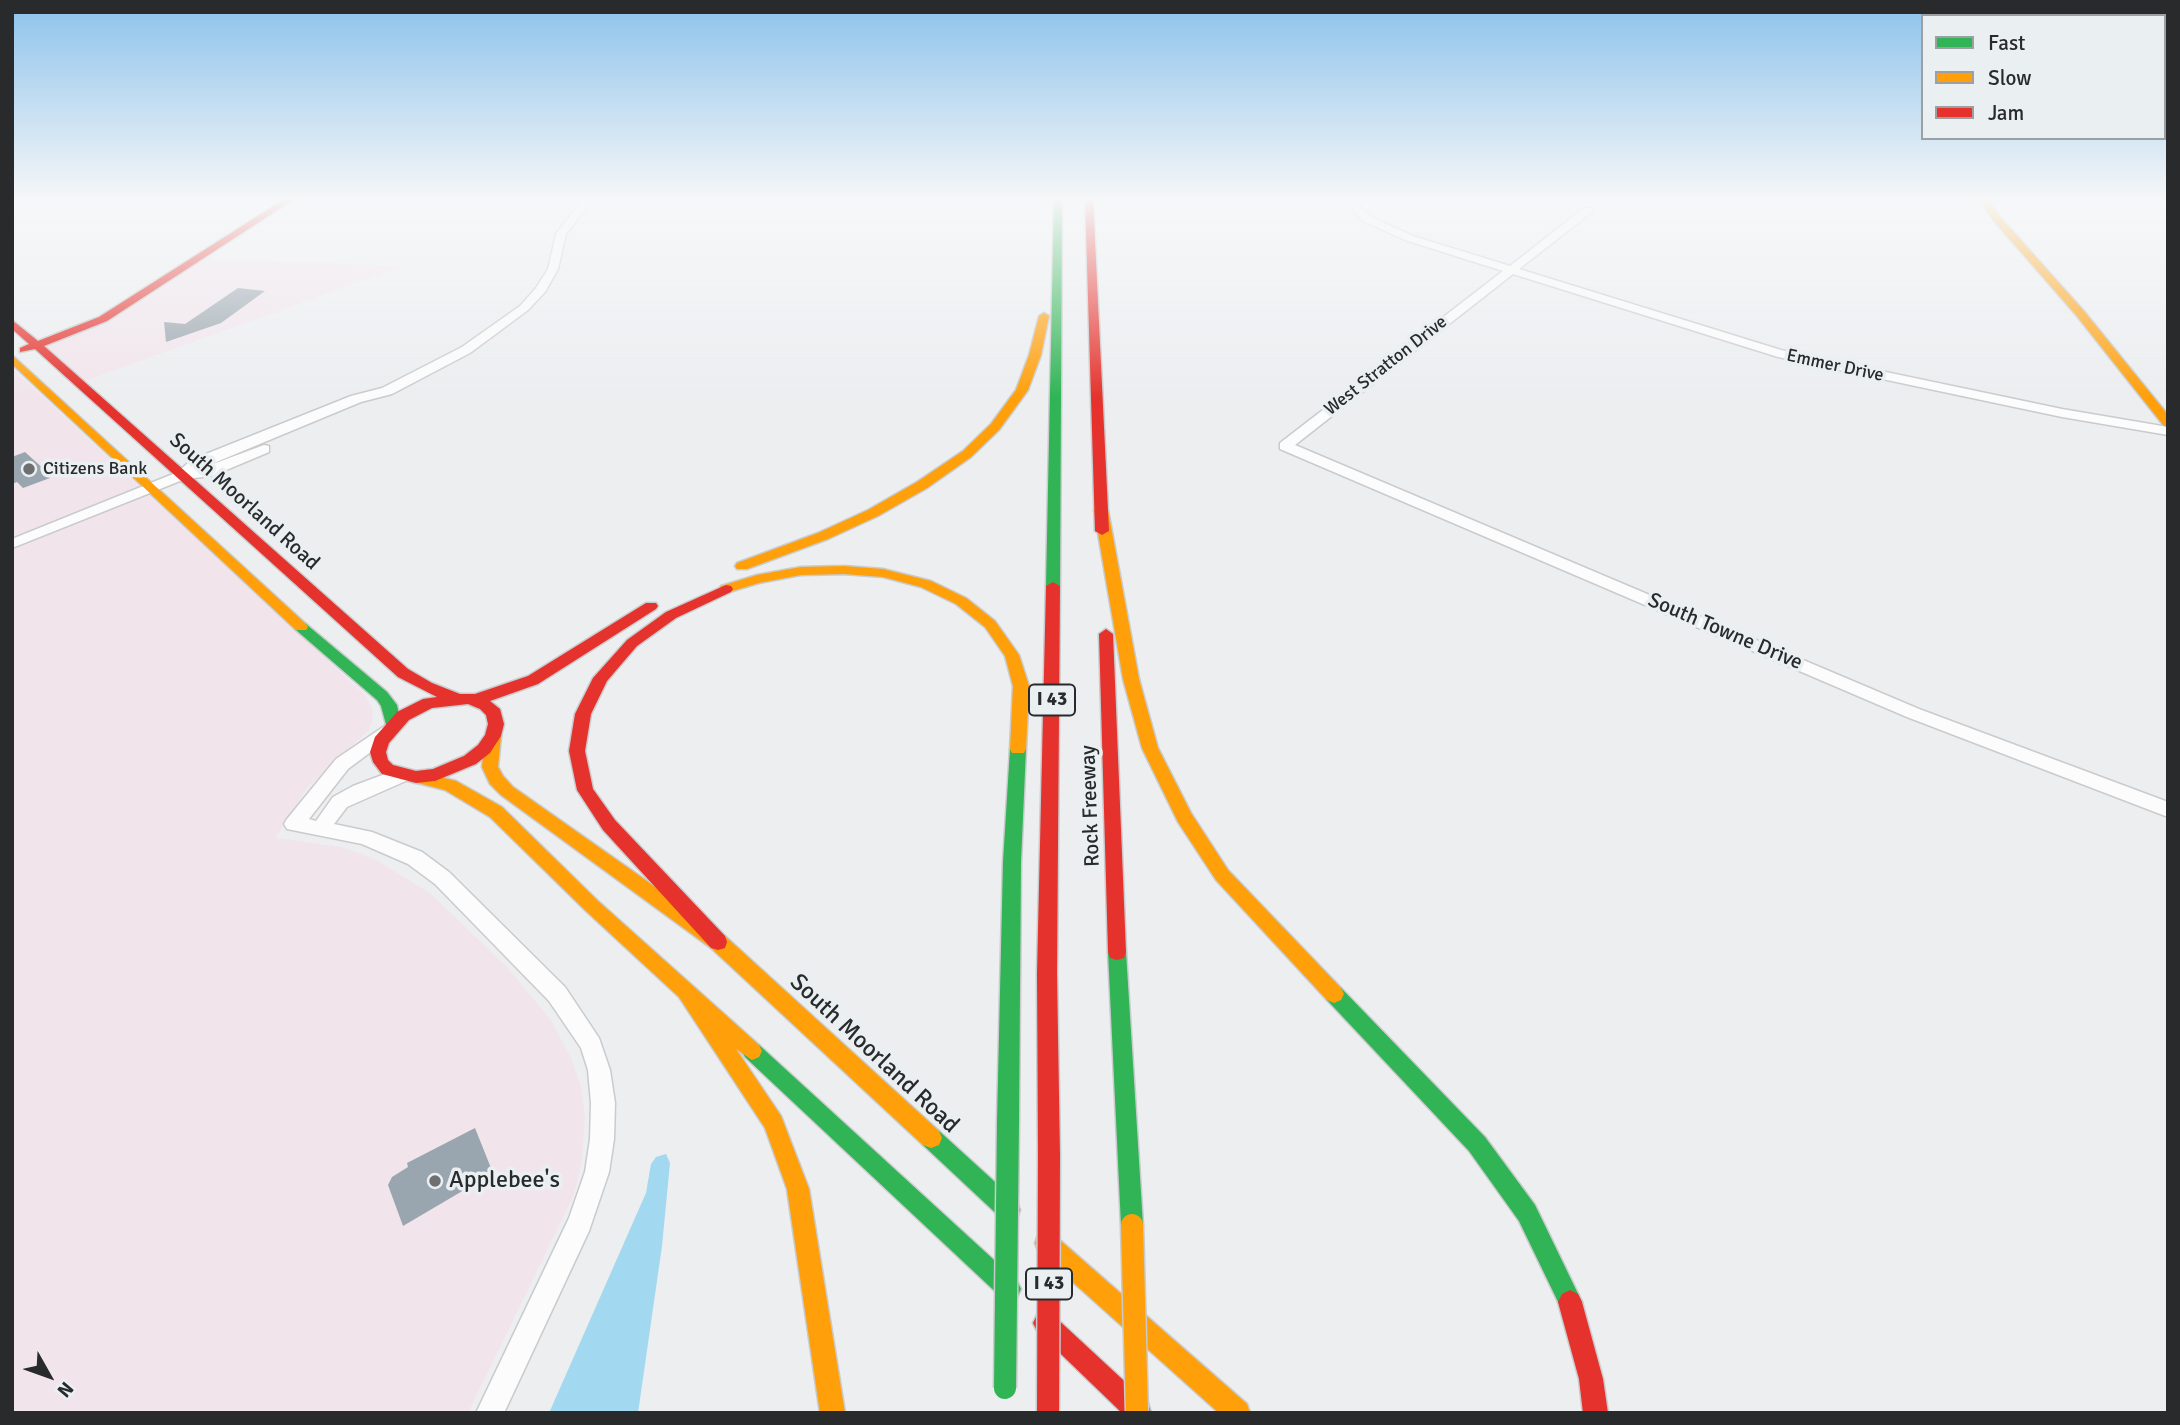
<!DOCTYPE html>
<style>
body{margin:0}
#map{position:relative;width:2180px;height:1425px;overflow:hidden;background:#eceef0;font-family:Signika,sans-serif}
canvas{display:block}
.frame{position:absolute;inset:0;border:14px solid #282a2b;pointer-events:none}
.legend{position:absolute;left:1921px;top:14px;width:245px;height:126px;box-sizing:border-box;background:#eaeff2;border:2px solid #9ca0a2;margin:0;padding:9px 12px;list-style:none;font-size:21px;color:#282a2b}
.legend li{display:flex;align-items:center;gap:14px;height:35px}
.legend b{width:35px;border:2px solid #9ca0a2}
.north{position:absolute;left:14px;top:1341px;width:70px;height:70px;-webkit-text-stroke:5px #eaeff2;paint-order:stroke;rotate:130deg;font-size:19px;font-weight:700;line-height:28px;text-align:center;color:#282a2b}
.north::after{content:'';display:block;margin:auto;width:24px;height:32px;background:#282a2b;clip-path:polygon(50% 0,100% 100%,50% 72%,0 100%)}
</style>
<div id="map">
<canvas width="2180" height="1425"></canvas>
<div class="frame"></div>
<ul class="legend">
<li><b style="height:9px;background:#30b455"></b>Fast</li>
<li><b style="height:9px;background:#ff9f0a"></b>Slow</li>
<li><b style="height:9px;background:#e5322d"></b>Jam</li>
</ul>
<div class="north">N</div>
</div>
<script>
const c = document.querySelector('canvas').getContext('2d');
c.lineJoin = 'round';
function paint(path, color) {
  c.fillStyle = color;
  c.fill(path, 'evenodd');
}
function toPath(rows) {
  const path = new Path2D();
  for (const r of rows) {
    path.moveTo(r[0], r[1]);
    for (let i = 2; i < r.length; i += 2) path.lineTo(r[i], r[i + 1]);
  }
  return path;
}
function trace(path, color, width, dash) {
  c.strokeStyle = color;
  c.lineWidth = width;
  c.lineCap = dash ? 'butt' : 'round';
  c.setLineDash(dash || []);
  c.stroke(path);
}
function drawText(font, color, halo, rows, align = 'center') {
  c.font = font + ' Signika,sans-serif';
  c.lineWidth = 7;
  c.setLineDash([]);
  c.textBaseline = 'middle';
  c.strokeStyle = halo;
  c.fillStyle = color;
  for (const [text, x, y, turn = 0] of rows) {
    c.save();
    c.translate(x, y);
    c.rotate((+turn || 0) * Math.PI / 180);
    c.textAlign = isNaN(turn) ? turn : align;
    if (halo) c.strokeText(text, 0, 0);
    c.fillText(text, 0, 0);
    c.restore();
  }
}
paint(toPath([
 [198,258,404,266,79,383,39,345,56,339],
 [12,368,364,694,372,707,373,718,369,730,307,788,276,838,341,847,373,858,430,893,507,967,551,1020,571,1058,581,1086,585,1117,582,1160,574,1195,468,1413,12,1413]
]), '#f1e5eb');
paint(toPath([
 [666,1154,670,1163,662,1246,638,1413,549,1413,646,1193,651,1164,656,1157]
]), '#a2d8f0');
paint(toPath([
 [238,288,265,291,221,323,166,342,164,322,185,324],
 [25,452,46,471,44,472,50,478,23,488,17,482,12,484,12,457],
 [475,1128,493,1173,403,1226,388,1185,392,1177,408,1167,407,1163]
]), '#9aa6af');
const street = toPath([
 [584,198,594,198,566,234,558,269,545,292,528,310,470,353,392,394,361,402,197,470,264,445,269,446,269,452,212,476,185,479,12,548,12,539,178,472,191,460,351,396,382,388,462,347,520,306,536,288,548,269,556,234,584,198],
 [1340,198,1351,198,1371,217,1413,236,1510,266,1584,208,1592,208,1592,212,1519,269,1781,350,2062,409,2168,427,2168,435,2062,417,1778,357,1513,274,1295,445,1919,709,2168,802,2168,817,1907,717,1280,449,1280,443,1503,271,1405,240,1363,221,1340,198],
 [386,725,392,726,395,731,392,736,348,769,309,819,316,821,333,797,353,786,401,768,408,770,410,775,408,780,347,807,334,824,372,832,422,852,449,872,565,987,599,1038,610,1070,615,1103,614,1139,609,1172,589,1231,504,1413,476,1413,569,1218,585,1172,590,1139,591,1103,588,1070,581,1048,549,1001,435,884,408,864,362,844,287,829,284,824,287,819,336,759,386,725]
]);
const fast = toPath([
 [1054,198,1062,198,1060,586,1053,590,1046,586,1054,198],
 [301,622,306,624,387,692,397,705,401,724,399,728,387,728,381,706,377,700,296,630,294,627,301,622],
 [1018,743,1024,745,1026,749,1021,862,1019,1122,1015,1129,1008,1132,1001,1129,997,1122,1003,862,1010,749,1012,745,1018,743],
 [1117,944,1124,946,1126,952,1143,1225,1140,1233,1132,1236,1124,1233,1121,1225,1108,952,1110,946,1117,944],
 [1334,985,1341,988,1485,1137,1535,1205,1582,1302,1578,1310,1570,1314,1562,1310,1519,1221,1469,1151,1327,1000,1324,994,1327,988,1334,985],
 [752,1042,759,1045,1017,1281,1021,1289,1017,1297,1009,1301,1001,1297,745,1057,742,1051,745,1045,752,1042],
 [931,1128,939,1131,1017,1202,1020,1210,1017,1218,1009,1221,1001,1218,923,1145,920,1138,923,1131,931,1128]
]);
const slow = toPath([
 [1978,198,1987,198,2000,217,2084,311,2168,415,2168,427,2164,426,2076,315,1994,221,1978,198],
 [1044,313,1049,316,1041,355,1028,390,999,430,971,457,927,488,878,516,828,539,747,569,737,569,735,566,737,563,818,533,868,510,917,482,963,451,991,424,1016,390,1029,355,1039,316,1044,313],
 [12,355,306,624,308,627,306,630,296,630,12,364,12,355],
 [1101,506,1108,510,1139,679,1158,748,1191,813,1228,870,1341,988,1344,994,1341,1000,1334,1003,1327,1000,1216,880,1178,822,1142,748,1123,679,1094,510,1101,506],
 [844,566,883,569,931,581,966,598,995,621,1019,655,1029,686,1026,749,1024,753,1012,753,1010,749,1013,686,1005,656,985,627,956,604,921,587,883,577,844,574,801,575,759,583,726,593,719,589,721,586,757,575,801,567,844,566],
 [493,730,501,736,498,767,503,776,513,787,725,936,939,1131,942,1138,939,1145,931,1148,923,1145,711,948,501,795,490,784,482,767,485,736,493,730],
 [416,771,456,781,502,807,598,901,759,1045,762,1051,759,1057,752,1060,736,1049,781,1116,809,1189,845,1413,820,1413,787,1189,765,1128,679,997,586,911,490,817,445,790,410,781,408,777,410,773,416,771],
 [1046,1232,1054,1235,1247,1404,1250,1413,1219,1413,1038,1251,1035,1243,1038,1235,1046,1232]
]);
const jam = toPath([
 [286,198,296,198,107,321,44,346,408,669,432,683,460,694,475,694,528,676,646,603,656,603,658,606,656,609,538,684,490,701,500,709,504,724,501,736,490,753,476,764,435,781,416,783,382,774,373,762,370,752,375,737,397,712,423,699,437,697,398,677,35,349,20,352,20,348,29,344,12,329,12,320,38,341,99,317,286,198],
 [468,704,480,709,486,715,488,724,485,735,478,745,464,756,433,769,416,771,393,765,388,760,386,752,389,743,409,720,432,708,468,704],
 [1085,198,1093,198,1109,531,1102,535,1095,531,1085,198],
 [1053,582,1060,586,1057,973,1060,1156,1057,1163,1049,1166,1041,1163,1038,1156,1037,973,1046,586,1053,582],
 [726,585,731,586,733,589,731,592,676,618,637,646,607,681,591,714,585,751,593,789,615,820,725,936,727,942,725,948,718,950,711,948,603,830,577,790,569,751,575,714,593,678,627,640,666,612,726,585],
 [1106,629,1113,634,1126,952,1124,958,1117,960,1110,958,1108,952,1099,634,1106,629],
 [1570,1290,1578,1294,1582,1302,1603,1379,1608,1413,1583,1413,1579,1379,1558,1302,1562,1294,1570,1290],
 [1045,1311,1053,1315,1148,1403,1151,1413,1122,1413,1037,1331,1033,1323,1037,1315,1045,1311]
]);
trace(street, '#c9cbcd', 3);
trace(fast, '#c9cbcd', 3);
trace(slow, '#c9cbcd', 3);
trace(jam, '#c9cbcd', 3);
paint(street, '#fcfcfd');
paint(fast, '#30b455');
paint(slow, '#ff9f0a');
paint(jam, '#e5322d');
const fastBridge = toPath([
 [1005,1388,1008,1122]
]);
const slowBridge = toPath([
 [1132,1225,1137,1413]
]);
const jamBridge = toPath([
 [1048,1413,1049,1156]
]);
trace(fastBridge, '#c9cacb', 25, []);
trace(slowBridge, '#c9cacb', 25, []);
trace(jamBridge, '#c9cacb', 25, []);
trace(fastBridge, '#30b455', 22);
trace(slowBridge, '#ff9f0a', 22);
trace(jamBridge, '#e5322d', 22);
const sky = c.createLinearGradient(0, 0, 0, 398);
sky.addColorStop(0, '#8cc2eb');
sky.addColorStop(0.5, '#f6f7f8');
sky.addColorStop(1, '#f6f7f800');
c.fillStyle = sky;
c.fillRect(0, 0, 2180, 398);
for (const [x, y, r, color] of [
 [29,469,7,"#6d6f70"],
 [435,1181,7,"#6d6f70"]
]) {
  const dot = new Path2D();
  dot.arc(x, y, r, 0, 2 * Math.PI);
  c.fillStyle = color;
  c.fill(dot);
  trace(dot, '#eaeff2', 2.5);
}
drawText('18px', '#282a2b', '#eaeff2', [
 ["West Stratton Drive",1386,366,-38],
 ["Emmer Drive",1835,366,12]
]);
drawText('18px', '#282a2b', '#eaeff2', [
 ["Citizens Bank",43,469]
], 'left');
for (const [x, y, w] of [
 [1052,700,46],
 [1049,1284,46]
]) {
  const box = new Path2D();
  box.roundRect(x - w / 2, y - 15.5, w, 31, 5);
  c.fillStyle = '#eaeff2';
  c.fill(box);
  trace(box, '#282a2b', 2);
}
drawText('bold 19px', '#282a2b', null, [
 ["I 43",1052,700],
 ["I 43",1049,1284]
]);
drawText('21px', '#282a2b', '#eaeff2', [
 ["South Moorland Road",244,502,42],
 ["South Towne Drive",1725,632,23],
 ["Rock Freeway",1091,806,-92]
]);
drawText('24px', '#282a2b', '#eaeff2', [
 ["South Moorland Road",874,1054,43]
]);
drawText('24px', '#282a2b', '#eaeff2', [
 ["Applebee's",449,1181]
], 'left');
</script>
